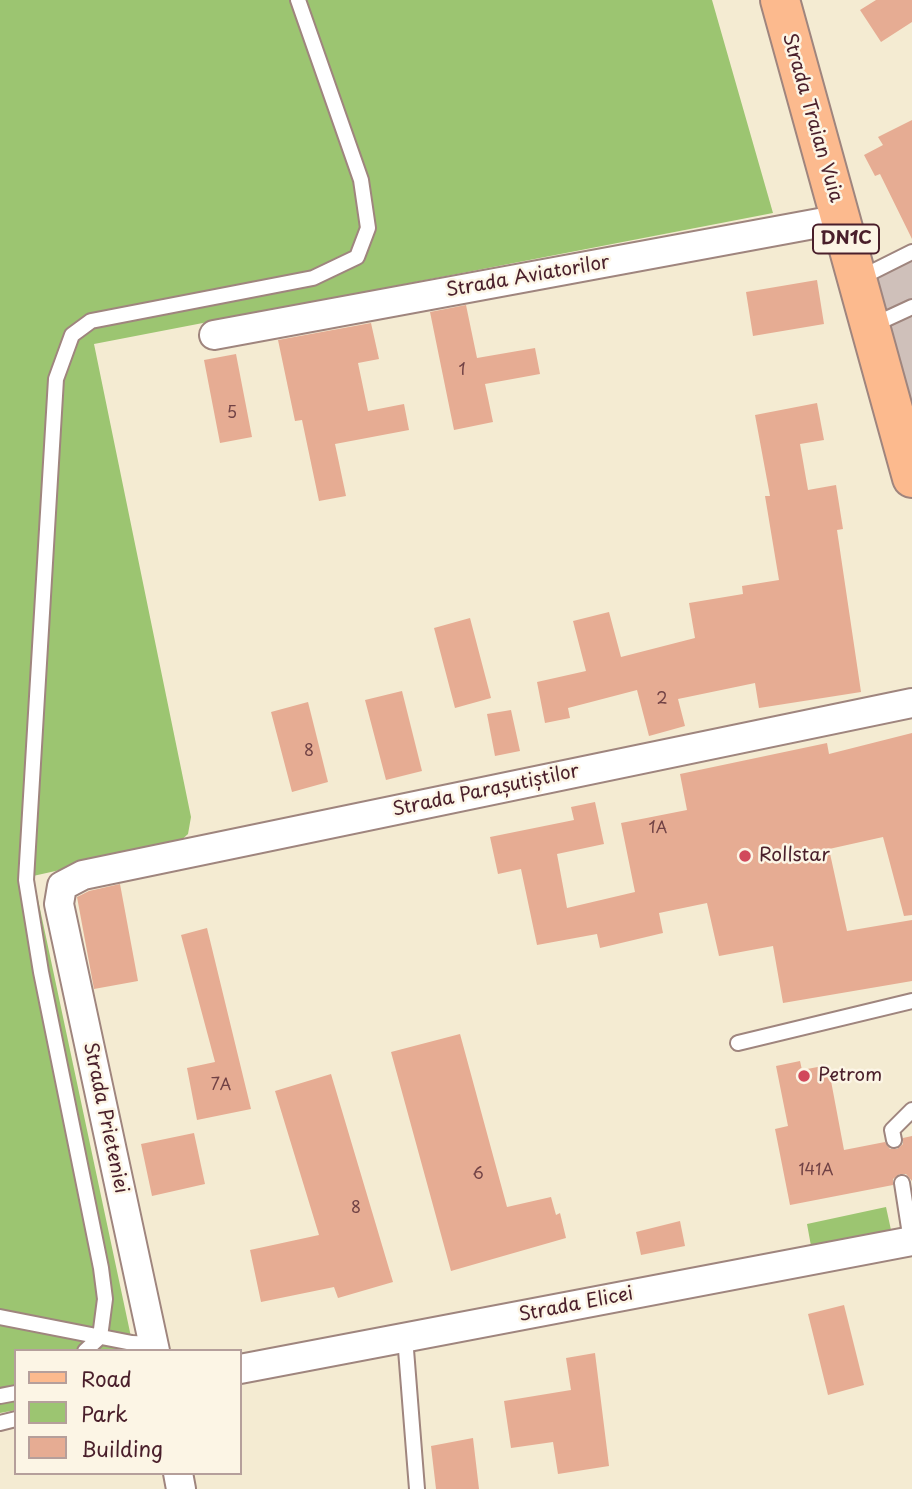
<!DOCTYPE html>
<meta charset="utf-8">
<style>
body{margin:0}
#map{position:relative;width:912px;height:1489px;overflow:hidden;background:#f4ebd2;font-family:"Playpen Sans",sans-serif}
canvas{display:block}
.legend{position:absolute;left:14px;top:1349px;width:228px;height:126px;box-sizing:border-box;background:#fcf5e5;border:2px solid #b59f9b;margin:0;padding:9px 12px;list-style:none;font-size:21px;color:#4a1f2b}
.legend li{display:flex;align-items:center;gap:14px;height:35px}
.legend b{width:35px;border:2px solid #b59f9b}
</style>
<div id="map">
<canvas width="912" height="1489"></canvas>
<ul class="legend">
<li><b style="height:9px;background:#fcba8e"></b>Road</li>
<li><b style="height:19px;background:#9cc571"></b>Park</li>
<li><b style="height:19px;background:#e6ac93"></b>Building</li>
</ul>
</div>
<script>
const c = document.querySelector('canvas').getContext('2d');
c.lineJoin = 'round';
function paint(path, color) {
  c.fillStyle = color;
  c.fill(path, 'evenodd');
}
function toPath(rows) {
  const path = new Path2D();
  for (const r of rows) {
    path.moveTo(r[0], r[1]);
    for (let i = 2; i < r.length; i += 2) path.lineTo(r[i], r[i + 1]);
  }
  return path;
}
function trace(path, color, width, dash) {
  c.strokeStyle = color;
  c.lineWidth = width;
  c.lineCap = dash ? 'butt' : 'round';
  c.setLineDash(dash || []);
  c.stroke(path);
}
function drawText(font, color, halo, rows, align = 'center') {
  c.font = font + ' "Playpen Sans",sans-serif';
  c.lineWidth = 5;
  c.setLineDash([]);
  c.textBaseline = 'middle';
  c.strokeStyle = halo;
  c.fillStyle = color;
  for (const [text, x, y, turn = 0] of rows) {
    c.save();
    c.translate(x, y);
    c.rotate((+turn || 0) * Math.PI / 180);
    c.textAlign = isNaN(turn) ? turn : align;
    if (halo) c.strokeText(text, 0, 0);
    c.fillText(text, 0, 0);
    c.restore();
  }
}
paint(toPath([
 [912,252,912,414,871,273]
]), '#cfc0ba');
paint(toPath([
 [0,0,712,0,773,213,94,344,191,817,188,834,177,844,33,876,134,1351,16,1351,16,1410,0,1413],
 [886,1207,891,1230,811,1246,807,1224]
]), '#9cc571');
paint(toPath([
 [876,0,912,0,912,22,881,42,860,10],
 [912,120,912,239,880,174,875,176,864,155,883,145,878,137],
 [817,280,824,324,753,336,746,292],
 [466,305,477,358,535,348,540,374,485,384,493,422,454,430,430,312],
 [371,323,379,359,358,363,368,411,404,404,409,430,335,444,346,496,319,501,302,420,295,421,278,340],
 [236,354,252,437,220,443,204,360],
 [817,403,824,440,800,444,808,490,836,485,843,529,837,530,861,692,759,708,755,683,678,699,685,726,649,736,637,690,568,708,570,718,545,723,537,682,586,671,573,621,609,612,621,657,695,638,689,603,743,594,742,586,779,580,765,496,770,496,755,415],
 [470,618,491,698,455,708,434,628],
 [402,691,422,771,386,780,365,700],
 [308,702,328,782,292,792,271,712],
 [511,710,520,751,495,756,487,714],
 [912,733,912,915,904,916,883,837,829,849,847,931,912,920,912,981,783,1003,773,946,719,956,707,903,659,913,663,933,600,948,597,934,537,945,521,869,498,874,490,837,574,820,571,807,595,802,604,844,557,854,567,908,635,892,621,823,687,810,680,774,827,743,829,754],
 [120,884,138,981,94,989,77,897,89,891],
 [207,928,251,1109,197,1120,187,1068,215,1062,181,935],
 [460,1034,507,1207,551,1197,556,1215,560,1213,566,1238,451,1271,391,1052],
 [800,1061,802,1070,828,1065,844,1150,885,1142,890,1149,897,1149,903,1144,903,1138,912,1136,912,1181,906,1174,900,1174,893,1179,893,1185,790,1205,775,1129,788,1126,776,1066],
 [331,1074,393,1282,338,1298,334,1287,261,1302,250,1250,319,1235,275,1091],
 [194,1133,205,1184,152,1196,141,1144],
 [680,1221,685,1246,641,1255,636,1232],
 [844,1305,864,1385,828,1395,808,1314],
 [595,1353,609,1466,558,1474,553,1442,511,1448,504,1401,571,1390,566,1358],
 [473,1438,479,1489,436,1489,431,1446]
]), '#e6ac93');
const lane = toPath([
 [858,279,912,252],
 [871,326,912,307],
 [738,1043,912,1001],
 [894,1140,892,1130,912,1110],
 [902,1183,911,1241],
 [0,1317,132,1343,153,1344],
 [405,1337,417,1489],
 [85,1351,100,1337,105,1299,101,1268,41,972,26,880,56,379,72,335,91,321,313,278,357,257,368,228,361,180,298,0],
 [0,1396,16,1393],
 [0,1423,16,1419]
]);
const street = toPath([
 [214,335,841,219],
 [155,1351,59,904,62,886,83,875,912,703],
 [240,1369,912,1241],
 [178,1473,181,1489]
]);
const primary = toPath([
 [780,0,912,478]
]);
trace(lane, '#9f857e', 18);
trace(street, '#9f857e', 32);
trace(primary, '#9f857e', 42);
trace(lane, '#fff', 14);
trace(street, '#fff', 28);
trace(primary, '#fcba8e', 38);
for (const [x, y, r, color] of [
 [745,856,7,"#d1495b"],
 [804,1076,7,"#d1495b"]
]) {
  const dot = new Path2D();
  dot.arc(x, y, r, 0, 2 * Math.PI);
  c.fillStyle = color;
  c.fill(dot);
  trace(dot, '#fcf5e5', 2.5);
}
drawText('16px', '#714245', null, [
 ["1",462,371],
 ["5",232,414],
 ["2",662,700],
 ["8",309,752],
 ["1A",658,829],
 ["7A",221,1086],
 ["141A",816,1171],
 ["6",478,1175],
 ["8",356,1209]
]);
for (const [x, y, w] of [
 [846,239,66]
]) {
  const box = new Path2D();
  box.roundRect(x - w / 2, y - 14.5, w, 29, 5);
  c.fillStyle = '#fcf5e5';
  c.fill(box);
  trace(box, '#4a1f2b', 2);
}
drawText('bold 18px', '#4a1f2b', null, [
 ["DN1C",846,239]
]);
drawText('19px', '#4a1f2b', '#fcf5e5', [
 ["Strada Traian Vuia",812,118,74],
 ["Strada Aviatorilor",528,277,-10],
 ["Strada Parașutiștilor",486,791,-12],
 ["Strada Prieteniei",105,1118,78],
 ["Strada Elicei",576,1305,-11]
]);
drawText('19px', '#4a1f2b', '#fcf5e5', [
 ["Rollstar",759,856],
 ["Petrom",818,1076]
], 'left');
</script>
